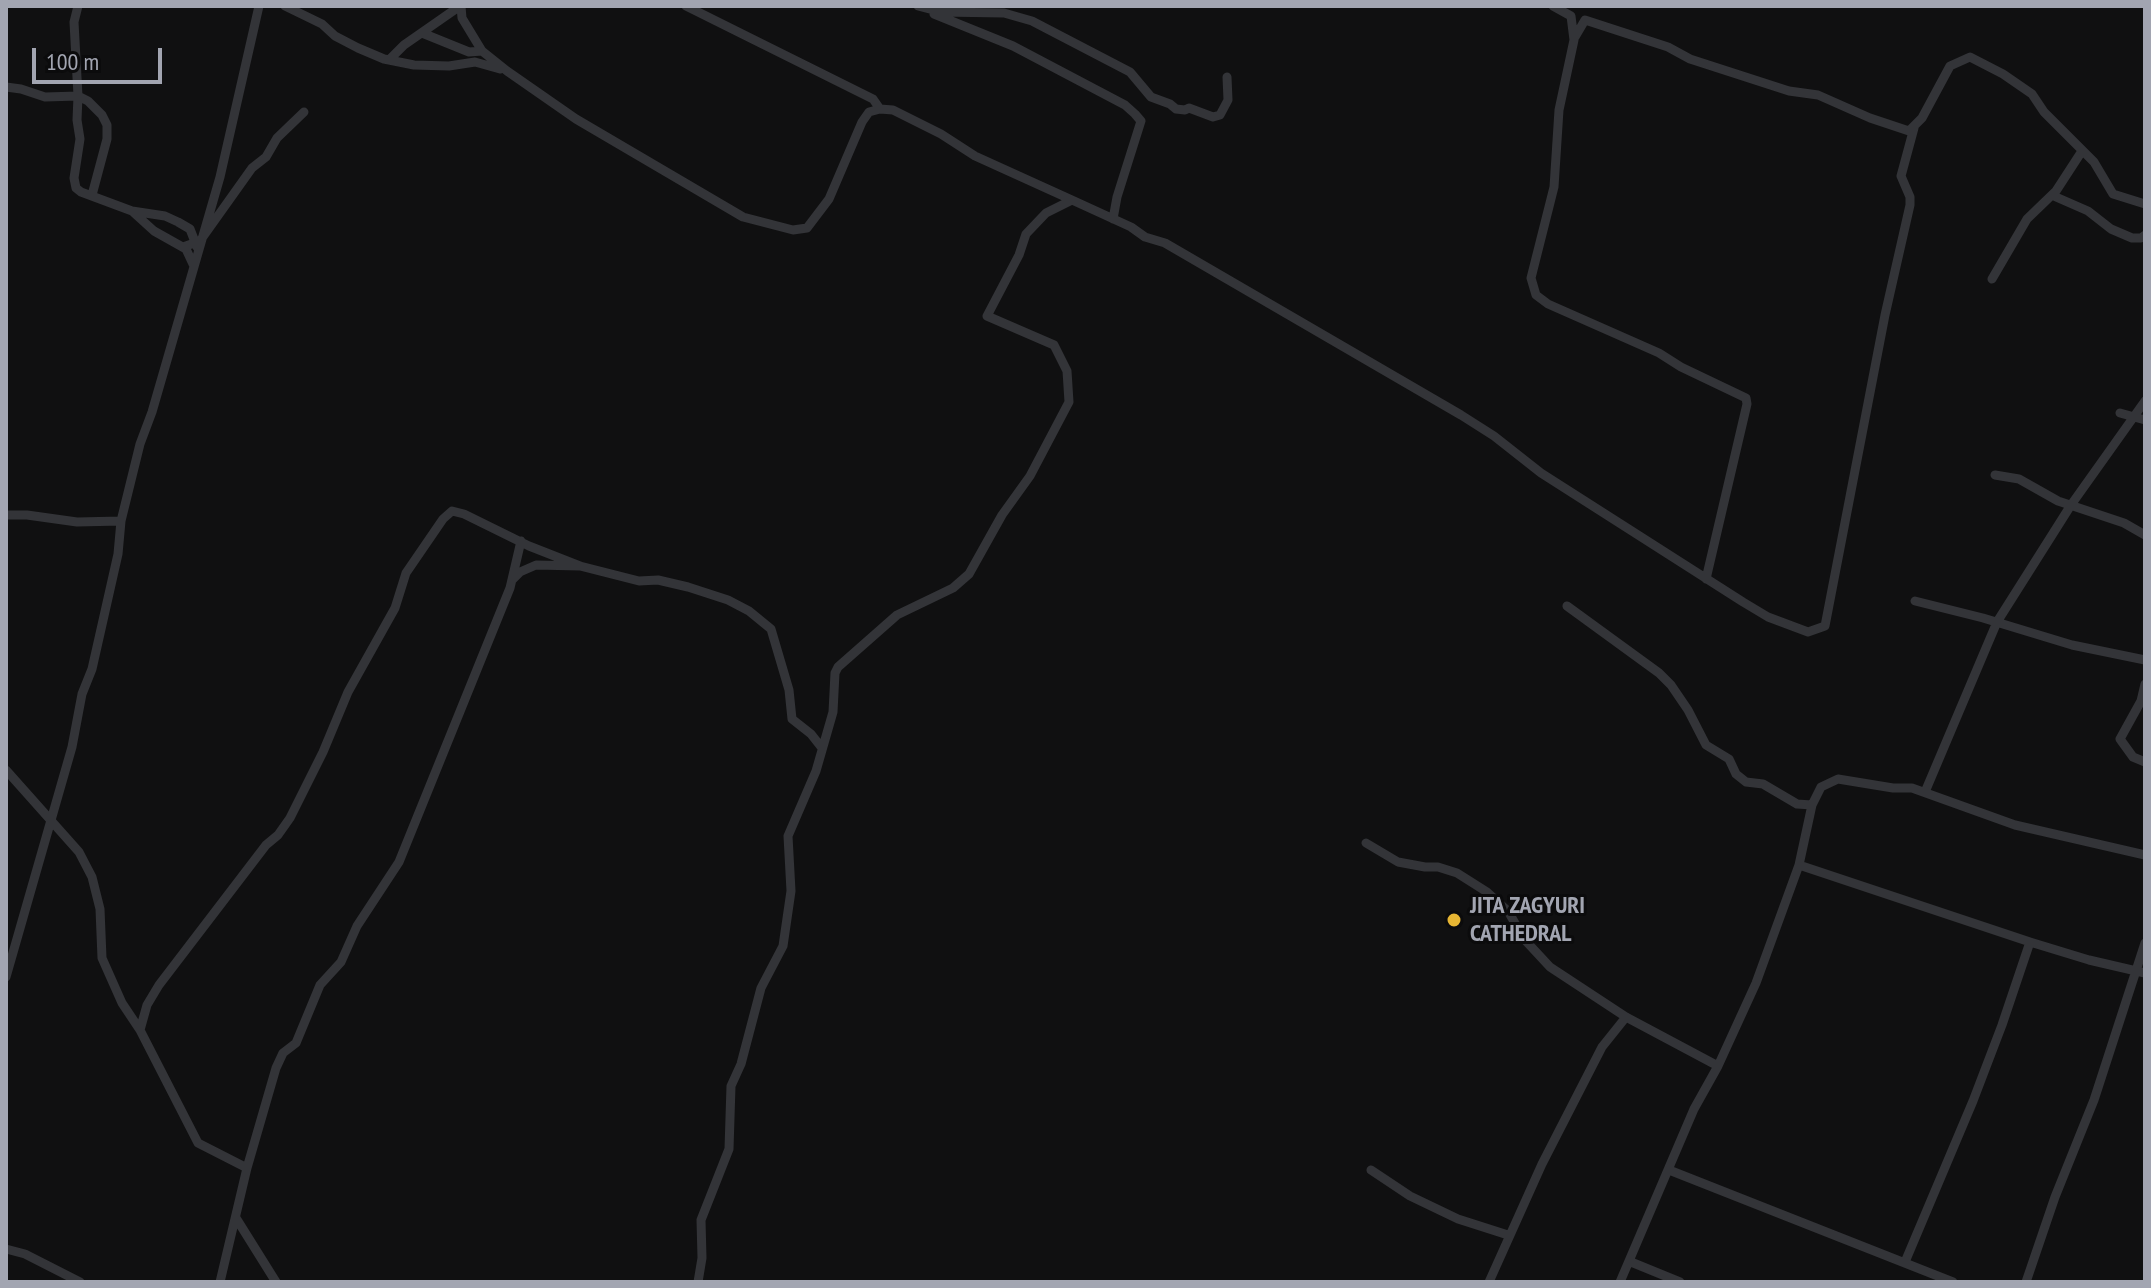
<!DOCTYPE html>
<style>
body{margin:0}
#map{position:relative;width:2151px;height:1288px;overflow:hidden;background:#101011;font-family:"PT Sans Narrow",sans-serif}
canvas{display:block}
.frame{position:absolute;inset:0;border:8px solid #a2a5b1;pointer-events:none}
.scale{position:absolute;left:32px;top:48px;width:130px;height:36px;box-sizing:border-box;border:4px solid #a2a5b1;border-top:0;padding-left:10px;font-size:24px;line-height:28px;white-space:nowrap;color:#a2a5b1;-webkit-text-stroke:6px #0b0b0c;paint-order:stroke}
</style>
<div id="map">
<canvas width="2151" height="1288"></canvas>
<div class="frame"></div>
<div class="scale">100 m</div>
</div>
<script>
const c = document.querySelector('canvas').getContext('2d');
c.lineJoin = 'round';
function toPath(rows) {
  const path = new Path2D();
  for (const r of rows) {
    path.moveTo(r[0], r[1]);
    for (let i = 2; i < r.length; i += 2) path.lineTo(r[i], r[i + 1]);
  }
  return path;
}
function trace(path, color, width, dash) {
  c.strokeStyle = color;
  c.lineWidth = width;
  c.lineCap = dash ? 'butt' : 'round';
  c.setLineDash(dash || []);
  c.stroke(path);
}
function drawText(font, color, halo, rows, align = 'center') {
  c.font = font + ' "PT Sans Narrow",sans-serif';
  c.lineWidth = 6;
  c.setLineDash([]);
  c.textBaseline = 'middle';
  c.strokeStyle = halo;
  c.fillStyle = color;
  for (const [text, x, y, turn = 0] of rows) {
    c.save();
    c.translate(x, y);
    c.rotate((+turn || 0) * Math.PI / 180);
    c.textAlign = isNaN(turn) ? turn : align;
    if (halo) c.strokeText(text, 0, 0);
    c.fillText(text, 0, 0);
    c.restore();
  }
}
trace(toPath([
 [78,6,74,22,78,96,88,101,102,115,107,125,107,139,92,195],
 [285,6,322,24,335,36,358,48,384,59,414,65,449,66,475,62,500,69],
 [461,6,462,18,482,51,507,71,576,119,743,217,793,230,807,228,829,199,862,122,869,112,880,109,893,110,941,134,975,156,1072,200],
 [686,6,873,99,880,109],
 [918,6,941,12,1004,13,1032,21,1130,72,1151,97,1170,104,1176,109,1185,110,1189,108,1213,117,1220,115,1228,100,1227,77],
 [1553,6,1571,16,1574,40,1559,110,1554,187,1531,278,1536,295,1548,304,1659,353,1681,367,1746,398,1747,404,1706,579],
 [934,14,1013,46,1125,105,1135,114,1141,121,1117,197,1113,219],
 [422,33,469,52,482,51],
 [1575,37,1585,20,1668,47,1690,59,1789,91,1818,95,1870,118,1909,131,1922,118,1950,66,1970,57,2003,74,2032,94,2044,112,2094,162,2113,194,2145,204],
 [389,60,404,45,460,6],
 [6,87,21,89,45,97,78,96,77,120,80,139,74,178,76,188,81,192,132,211,154,231,186,249,193,264],
 [2056,197,2088,211,2111,229,2132,238,2141,238,2145,235],
 [132,211,165,216,178,222,190,229,197,247],
 [183,247,200,241,252,168,266,157,277,138,304,112],
 [1992,279,2027,219,2056,191,2082,151],
 [2120,413,2145,420],
 [1995,475,2019,479,2058,501,2124,523,2145,535],
 [6,515,27,515,77,522,121,521],
 [513,579,520,572,536,565,580,566,639,581,658,580,688,587,728,600,749,611,771,629,789,690,792,719,811,734,822,748],
 [1915,601,1983,618,2072,645,2145,660],
 [1567,606,1659,673,1671,685,1688,710,1706,745,1729,759,1736,774,1746,782,1763,784,1797,804,1812,805],
 [2145,684,2141,701,2120,739,2133,757,2145,762],
 [6,770,79,852,92,877,100,909,102,958,122,1003,140,1030,147,1005,159,985,266,845,278,835,290,818,323,752,348,692,395,608,406,573,443,519,452,511,464,514,529,546,580,566],
 [1925,792,1997,622,2071,505,2145,401],
 [1366,843,1398,862,1425,867,1438,867,1457,873,1487,892,1508,911,1524,939,1550,967,1626,1017,1718,1066],
 [1799,865,2030,942,2089,960,2145,973],
 [6,977,72,747,82,694,92,669,118,554,121,521,140,444,152,412,220,177,259,6],
 [140,1030,198,1143,247,1168],
 [1371,1170,1410,1196,1458,1219,1508,1235],
 [1669,1170,1953,1282],
 [236,1218,276,1282],
 [6,1249,25,1254,80,1282],
 [1631,1262,1680,1282],
 [1905,1262,1973,1101,2002,1025,2030,942],
 [220,1282,247,1168,276,1068,283,1053,296,1043,320,985,341,962,357,926,399,862,510,588,521,541],
 [698,1282,702,1258,701,1220,729,1149,731,1086,741,1064,761,988,783,946,791,891,788,836,816,771,833,712,835,673,838,667,897,615,953,588,969,574,1002,515,1030,476,1069,402,1067,371,1054,345,987,316,1019,255,1026,234,1046,213,1072,200,1131,227,1145,237,1165,243,1461,415,1494,436,1541,473,1743,602,1768,617,1808,632,1825,626,1885,315,1910,205,1910,197,1901,176,1914,128],
 [1489,1282,1542,1164,1602,1047,1626,1017],
 [1620,1282,1694,1109,1718,1066,1756,983,1799,865,1812,805,1821,787,1838,779,1893,788,1912,788,2015,825,2145,855],
 [2026,1282,2055,1197,2094,1100,2145,943]
]), '#333438', 9);
for (const [x, y, r, color] of [
 [1454,920,8,"#e6b533"]
]) {
  const dot = new Path2D();
  dot.arc(x, y, r, 0, 2 * Math.PI);
  c.fillStyle = color;
  c.fill(dot);
  trace(dot, '#0b0b0c', 3);
}
drawText('bold 24px', '#a2a5b1', '#0b0b0c', [
 ["JITA ZAGYURI",1470,906],
 ["CATHEDRAL",1470,934]
], 'left');
</script>
